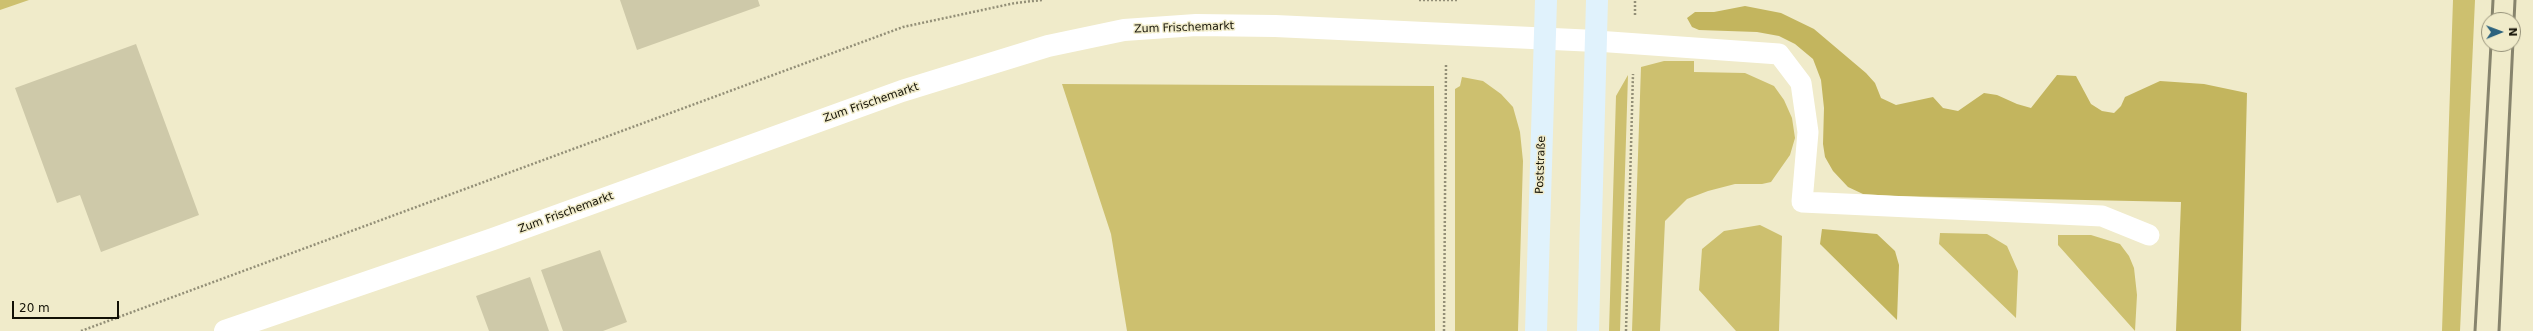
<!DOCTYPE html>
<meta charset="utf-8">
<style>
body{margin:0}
#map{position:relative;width:2533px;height:331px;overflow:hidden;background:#f0ebca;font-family:"DejaVu Sans",sans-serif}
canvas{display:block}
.north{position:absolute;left:2481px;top:12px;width:40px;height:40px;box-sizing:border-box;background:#f0ebca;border:1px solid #97937b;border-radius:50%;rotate:89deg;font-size:11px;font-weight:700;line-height:16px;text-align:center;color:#121005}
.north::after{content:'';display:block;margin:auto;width:14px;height:18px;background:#2c627d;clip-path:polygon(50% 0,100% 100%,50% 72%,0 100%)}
.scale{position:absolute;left:12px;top:301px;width:107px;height:18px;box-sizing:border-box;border:2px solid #121005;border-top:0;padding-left:5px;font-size:12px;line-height:14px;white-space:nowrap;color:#121005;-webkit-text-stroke:3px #f0ebca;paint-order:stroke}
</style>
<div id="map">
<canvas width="2533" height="331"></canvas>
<div class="north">N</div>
<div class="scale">20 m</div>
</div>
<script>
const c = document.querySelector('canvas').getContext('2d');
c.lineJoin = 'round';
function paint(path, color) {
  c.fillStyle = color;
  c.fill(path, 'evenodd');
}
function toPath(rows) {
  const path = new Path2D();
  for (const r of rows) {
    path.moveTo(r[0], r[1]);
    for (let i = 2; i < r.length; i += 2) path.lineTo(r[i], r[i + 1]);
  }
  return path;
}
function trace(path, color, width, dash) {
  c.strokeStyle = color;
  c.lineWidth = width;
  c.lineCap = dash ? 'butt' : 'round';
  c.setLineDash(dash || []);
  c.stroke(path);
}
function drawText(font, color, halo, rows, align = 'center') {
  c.font = font + ' "DejaVu Sans",sans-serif';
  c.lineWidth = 3;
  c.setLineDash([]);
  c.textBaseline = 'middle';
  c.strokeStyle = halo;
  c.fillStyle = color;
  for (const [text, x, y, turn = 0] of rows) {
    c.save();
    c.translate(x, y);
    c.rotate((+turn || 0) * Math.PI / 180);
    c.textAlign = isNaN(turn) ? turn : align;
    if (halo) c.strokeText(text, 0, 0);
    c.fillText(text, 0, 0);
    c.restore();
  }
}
paint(toPath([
 [0,0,29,0,0,10],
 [2453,0,2475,0,2460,331,2442,331],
 [1664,61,1694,61,1694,72,1745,73,1774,86,1784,100,1792,118,1795,138,1790,155,1771,182,1762,184,1735,184,1708,191,1687,199,1665,221,1660,331,1632,331,1641,67],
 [1628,75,1620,331,1609,331,1616,96],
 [1462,77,1483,81,1501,94,1513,107,1520,132,1523,161,1518,331,1455,331,1455,89,1460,86],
 [1062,84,1434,86,1435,331,1127,331,1111,234],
 [1760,225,1782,236,1779,331,1736,331,1699,290,1702,249,1724,231],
 [1940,233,1987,234,2007,246,2018,271,2016,318,1939,244],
 [2058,235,2091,235,2120,244,2129,256,2134,268,2137,295,2135,331,2058,245]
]), '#cdc06f');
paint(toPath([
 [1745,6,1781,13,1814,29,1866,73,1875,83,1881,98,1896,105,1933,97,1943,108,1958,111,1984,93,1997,95,2017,104,2031,108,2057,75,2076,76,2091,104,2102,111,2114,113,2121,106,2125,97,2160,81,2204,84,2247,93,2241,331,2176,331,2181,202,1894,196,1863,194,1848,187,1833,171,1825,157,1823,144,1824,108,1821,80,1813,59,1795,44,1779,36,1757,32,1699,30,1692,27,1687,18,1695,12,1714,12],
 [1822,229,1877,234,1895,251,1899,265,1897,320,1820,244]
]), '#c3b55e');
paint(toPath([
 [620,0,758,0,760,6,637,50],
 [136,44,199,215,101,252,80,195,57,203,15,88],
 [600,250,627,322,603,331,563,331,541,270],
 [530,277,549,331,489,331,476,296]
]), '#cec9a9');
trace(toPath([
 [1419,0,1458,0],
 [1635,15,1635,0],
 [81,331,903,27,1015,3,1042,0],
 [1444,331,1446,64],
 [1626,331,1633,74]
]), '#938f77', 2.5, [2, 2]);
trace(toPath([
 [1596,41,1779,54,1801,83,1808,132,1802,202,2102,216,2149,235]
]), '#fff', 21);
trace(toPath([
 [225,331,493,239,902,91,1048,46,1124,30,1196,25,1275,26,1596,41]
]), '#fff', 22);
trace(toPath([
 [1536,331,1546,0],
 [1588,331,1597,0]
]), '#e0f2fc', 22);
trace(toPath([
 [2492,20,2493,0],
 [2475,331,2491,44],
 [2499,331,2515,0]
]), '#87846d', 3);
drawText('11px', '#121005', '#f0ebca', [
 ["Zum Frischemarkt",1184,28,-2],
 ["Zum Frischemarkt",871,103,-19],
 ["Poststraße",1541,165,-88],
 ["Zum Frischemarkt",566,213,-20]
]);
</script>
